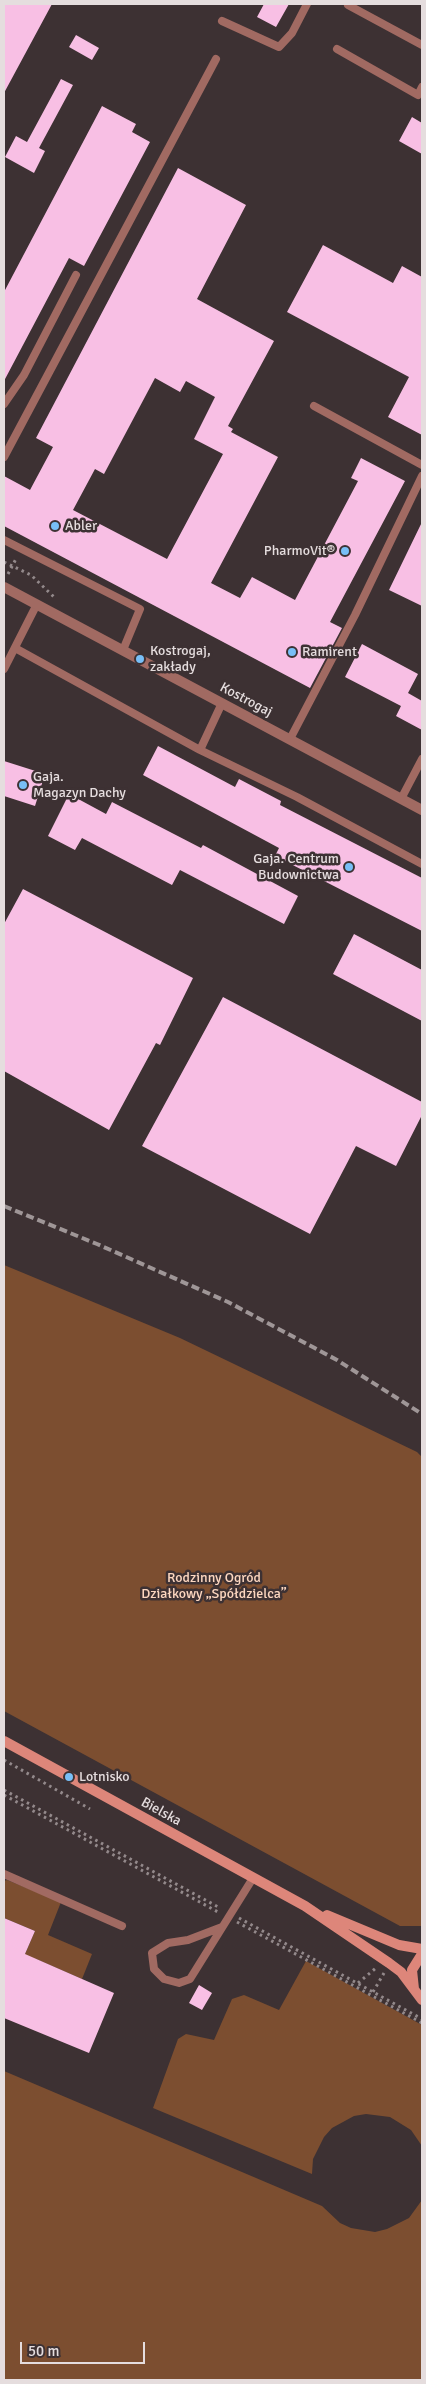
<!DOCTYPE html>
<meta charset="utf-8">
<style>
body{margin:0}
#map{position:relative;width:426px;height:2384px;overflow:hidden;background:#3d3133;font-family:Signika,sans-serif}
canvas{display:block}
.frame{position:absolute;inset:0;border:5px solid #e5ddde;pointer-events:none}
.scale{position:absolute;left:20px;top:2342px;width:125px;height:22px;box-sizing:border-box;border:2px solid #e5ddde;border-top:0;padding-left:6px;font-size:15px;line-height:18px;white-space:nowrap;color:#e5ddde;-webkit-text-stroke:4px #3d3133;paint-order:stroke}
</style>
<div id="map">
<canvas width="426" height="2384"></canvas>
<div class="frame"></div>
<div class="scale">50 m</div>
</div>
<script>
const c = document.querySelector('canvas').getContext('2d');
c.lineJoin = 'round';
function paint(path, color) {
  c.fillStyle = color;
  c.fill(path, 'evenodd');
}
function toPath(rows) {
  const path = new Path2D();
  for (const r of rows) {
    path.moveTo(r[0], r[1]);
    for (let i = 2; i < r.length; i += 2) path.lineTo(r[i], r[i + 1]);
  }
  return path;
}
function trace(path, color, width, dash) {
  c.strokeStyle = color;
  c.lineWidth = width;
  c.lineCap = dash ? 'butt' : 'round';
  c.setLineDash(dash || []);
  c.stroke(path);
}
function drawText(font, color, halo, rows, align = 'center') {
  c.font = font + ' Signika,sans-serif';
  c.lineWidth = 5;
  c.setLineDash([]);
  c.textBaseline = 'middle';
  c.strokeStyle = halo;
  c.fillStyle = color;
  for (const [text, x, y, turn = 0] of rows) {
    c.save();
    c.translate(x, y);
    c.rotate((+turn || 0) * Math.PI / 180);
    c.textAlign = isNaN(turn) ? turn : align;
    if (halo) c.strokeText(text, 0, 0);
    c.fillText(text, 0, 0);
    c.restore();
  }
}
paint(toPath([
 [4,1265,180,1338,417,1452,422,1457,422,1926,400,1926,4,1711],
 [7,1880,61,1902,48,1935,92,1954,82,1979,36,1959,22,1961,35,1931,4,1918,4,1881],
 [306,1961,422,2025,422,2146,411,2130,390,2117,366,2114,354,2116,332,2128,324,2137,313,2159,312,2174,153,2108,178,2039,186,2034,214,2040,232,1999,244,1995,279,2010],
 [4,2071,322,2206,340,2223,351,2228,375,2232,387,2229,409,2218,422,2200,422,2380,4,2380]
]), '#7c4e30');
paint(toPath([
 [4,4,52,4,4,93],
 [264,4,289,4,276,27,257,17],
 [76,35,99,48,92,60,69,47],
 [61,79,73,85,39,148,45,151,34,173,5,157,16,136,27,142],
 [102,106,136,124,132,132,150,142,84,266,69,258,4,381,4,292],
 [412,117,422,123,422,154,399,141],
 [178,168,246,205,197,299,274,341,228,426,233,429,231,432,278,457,211,583,240,598,252,577,295,600,358,481,351,478,361,458,405,481,330,622,342,628,310,688,4,526,4,476,30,490,53,447,36,438],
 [155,378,180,392,186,381,215,397,194,439,223,454,167,559,73,510,95,469,104,474],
 [323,245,393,283,402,266,422,277,422,435,388,417,409,377,287,312],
 [422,522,422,606,389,590],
 [362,644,418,674,408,693,422,701,422,730,396,716,401,706,345,677],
 [158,746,235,787,239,779,281,801,280,805,422,878,422,931,275,856,279,848,143,775],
 [4,761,45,774,35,806,4,796],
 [69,794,106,814,112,802,201,848,203,845,298,896,284,924,180,870,172,885,82,838,75,850,48,836],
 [23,889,193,978,160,1045,156,1043,109,1130,4,1071,4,924],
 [354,934,422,970,422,1021,333,974],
 [223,997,422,1102,422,1115,396,1166,356,1146,310,1234,142,1146],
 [4,1918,35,1931,25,1954,114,1993,89,2053,4,2018],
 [199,1985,212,1993,202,2010,189,2003]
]), '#f8bfe4');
trace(toPath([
 [4,562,31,575,54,597],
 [8,574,17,557],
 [4,1760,90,1809],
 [4,1790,220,1908],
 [4,1795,218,1912],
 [239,1918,422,2019],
 [237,1922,422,2023],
 [358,1983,376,1968],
 [373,1992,384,1973]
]), '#93898b', 3, [2.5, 4]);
trace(toPath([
 [348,5,422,45],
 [222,21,279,47,292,33,307,4],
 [337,49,418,95,422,87],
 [4,404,24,375,76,275],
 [314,406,422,465],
 [4,457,216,59],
 [4,540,140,609,123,650],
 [15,648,200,750,297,797,422,864],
 [4,669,37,604],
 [290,739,355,615,422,476],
 [200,750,222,703],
 [401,799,422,759],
 [4,1874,122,1926],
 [222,1927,188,1940,168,1943,152,1953,154,1969,164,1979,179,1983,190,1979,253,1878]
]), '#a16a62', 8);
trace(toPath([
 [4,587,422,810]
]), '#a16a62', 10);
trace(toPath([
 [4,1741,305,1906,389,1963,401,1972,422,2000],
 [327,1915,399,1945,422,1949],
 [414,1989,412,1970,422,1954]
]), '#dd867a', 10);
trace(toPath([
 [4,1206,97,1244,228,1302,337,1360,422,1414]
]), '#9f9697', 4, [8, 4]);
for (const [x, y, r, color] of [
 [55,526,5,"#78bff7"],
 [345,551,5,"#78bff7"],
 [292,652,5,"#78bff7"],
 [140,659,5,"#78bff7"],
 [23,785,5,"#78bff7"],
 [349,867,5,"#78bff7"],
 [69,1777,5,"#78bff7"]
]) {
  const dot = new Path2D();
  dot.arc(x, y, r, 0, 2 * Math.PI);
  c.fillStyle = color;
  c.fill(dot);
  trace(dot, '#3d3133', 2);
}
drawText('14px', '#e5ddde', '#3d3133', [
 ["Abler",65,526],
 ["PharmoVit®",335,551,"right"],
 ["Kostrogaj,",150,651],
 ["zakłady",150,667],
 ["Ramirent",302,652],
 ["Gaja.",33,777],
 ["Magazyn Dachy",33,793],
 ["Gaja. Centrum",339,859,"right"],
 ["Budownictwa",339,875,"right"],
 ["Lotnisko",79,1777]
], 'left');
drawText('14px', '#e5ddde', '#3d3133', [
 ["Kostrogaj",246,700,28],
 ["Bielska",161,1812,29]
]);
drawText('14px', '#fdd7c0', '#3d3133', [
 ["Rodzinny Ogród",214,1578],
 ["Działkowy „Spółdzielca”",214,1594]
]);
</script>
